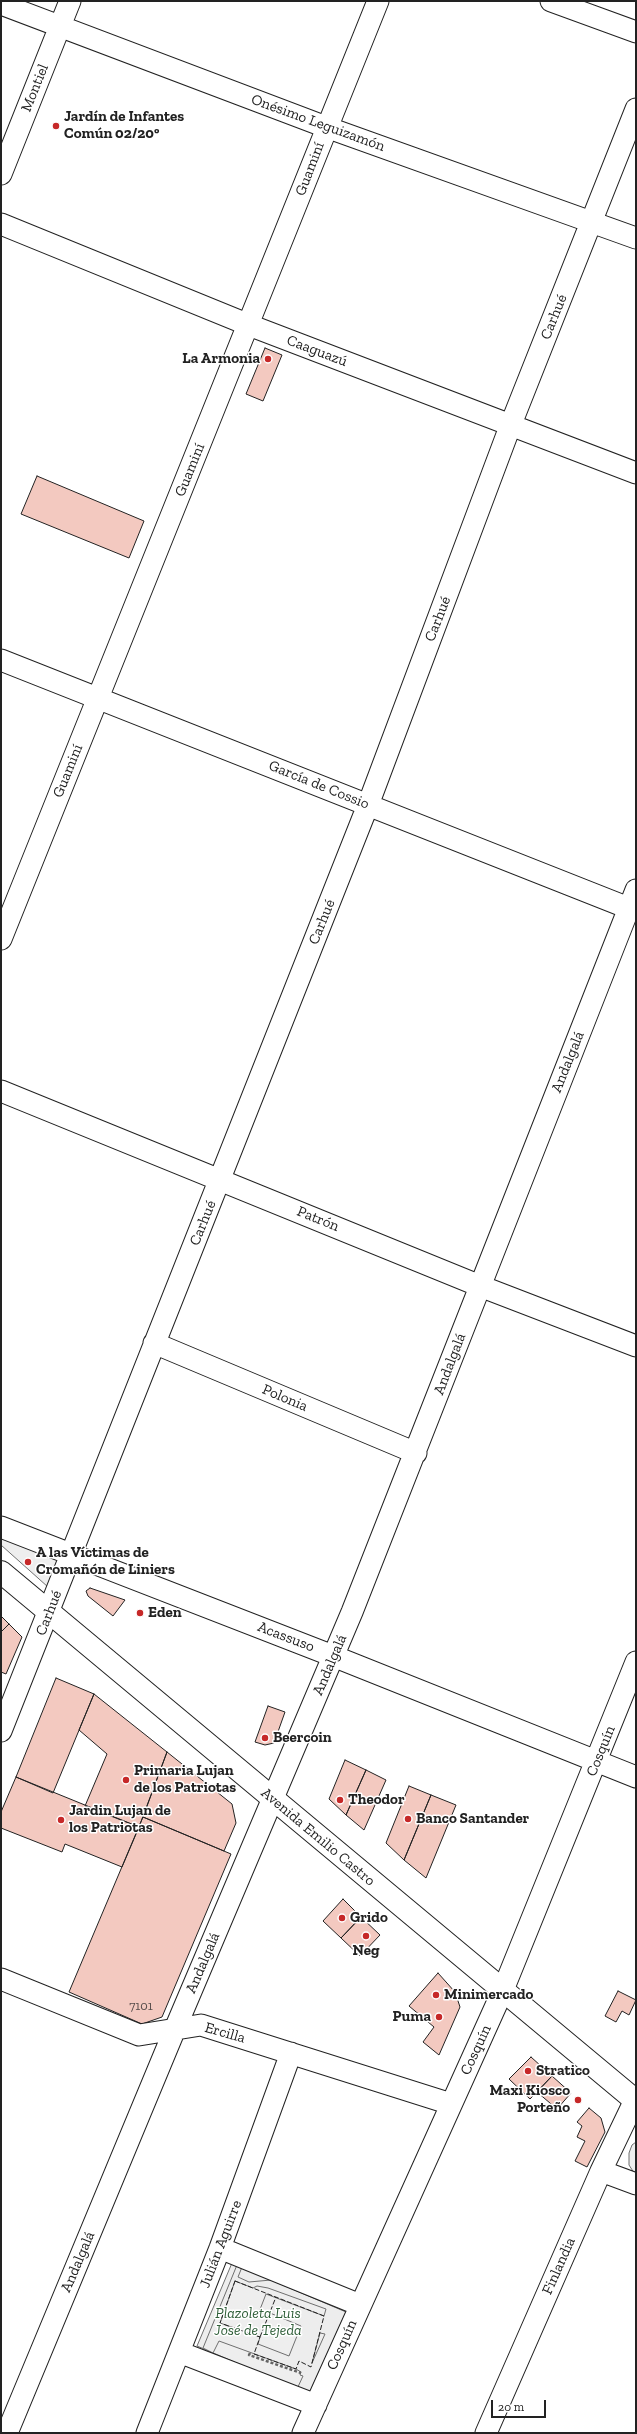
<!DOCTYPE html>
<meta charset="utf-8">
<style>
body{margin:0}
#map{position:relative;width:637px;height:2434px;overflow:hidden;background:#fff;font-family:"Zilla Slab",serif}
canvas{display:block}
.frame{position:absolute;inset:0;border:2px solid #222;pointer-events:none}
.scale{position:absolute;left:491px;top:2400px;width:55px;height:18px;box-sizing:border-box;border:2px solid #222;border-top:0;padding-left:5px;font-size:12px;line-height:14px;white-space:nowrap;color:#222;-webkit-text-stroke:3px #fff;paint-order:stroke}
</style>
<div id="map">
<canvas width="637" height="2434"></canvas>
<div class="frame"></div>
<div class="scale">20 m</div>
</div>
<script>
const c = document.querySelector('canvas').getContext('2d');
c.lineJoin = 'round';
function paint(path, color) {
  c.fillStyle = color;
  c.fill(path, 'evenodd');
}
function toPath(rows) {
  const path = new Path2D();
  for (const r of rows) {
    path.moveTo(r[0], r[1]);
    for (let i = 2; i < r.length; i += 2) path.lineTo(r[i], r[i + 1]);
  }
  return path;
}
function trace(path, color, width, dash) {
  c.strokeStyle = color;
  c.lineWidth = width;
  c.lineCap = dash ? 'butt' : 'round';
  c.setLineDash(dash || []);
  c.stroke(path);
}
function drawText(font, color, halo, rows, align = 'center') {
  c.font = font + ' "Zilla Slab",serif';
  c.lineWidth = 3;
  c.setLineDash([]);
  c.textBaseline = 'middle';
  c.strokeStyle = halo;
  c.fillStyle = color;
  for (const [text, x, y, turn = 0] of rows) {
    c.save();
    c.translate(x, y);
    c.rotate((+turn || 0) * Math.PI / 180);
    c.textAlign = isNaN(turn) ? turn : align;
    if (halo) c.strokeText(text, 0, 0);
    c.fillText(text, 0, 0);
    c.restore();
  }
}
const green = toPath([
 [1,1537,59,1557,48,1587,1,1545,1,1537],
 [636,2142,636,2176,629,2165,629,2153,632,2145,636,2142],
 [232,2263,346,2312,309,2394,197,2346,232,2263]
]);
paint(green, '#eee');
trace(green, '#6f6f6f', 1);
const parking = toPath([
 [237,2265,242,2267,238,2277,249,2282,271,2280,346,2312,309,2394,297,2389,303,2376,300,2375,301,2372,296,2369,219,2341,213,2353,203,2348,237,2265],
 [235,2281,253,2288,257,2286,268,2288,326,2309,324,2316,266,2294,259,2312,268,2316,270,2313,301,2326,289,2356,258,2344,260,2337,220,2323,235,2281],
 [320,2333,325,2334,312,2363,320,2333]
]);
paint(parking, '#ededed');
trace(parking, '#6f6f6f', 1);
const building = toPath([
 [265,348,282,355,263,401,246,394,265,348],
 [37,476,144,521,129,558,21,514,37,476],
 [90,1588,125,1600,113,1616,88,1596,86,1591,90,1588],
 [1,1616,9,1624,1,1632,1,1616],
 [9,1624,22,1637,6,1674,1,1672,1,1632,9,1624],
 [56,1678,94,1694,53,1793,16,1777,56,1678],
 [94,1694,167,1752,139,1827,85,1806,107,1754,79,1730,94,1694],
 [268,1706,285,1712,274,1743,265,1745,255,1742,268,1706],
 [167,1752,232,1804,236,1823,224,1851,143,1817,167,1752],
 [345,1760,366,1770,346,1815,329,1799,345,1760],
 [366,1770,386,1780,364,1830,346,1815,366,1770],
 [16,1777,139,1827,122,1867,65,1844,62,1852,1,1828,1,1812,16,1777],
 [409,1786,431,1795,404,1860,386,1843,409,1786],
 [431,1795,456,1805,426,1878,404,1860,431,1795],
 [143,1817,231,1854,162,2017,142,2024,69,1992,143,1817],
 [343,1899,361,1917,341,1938,323,1921,343,1899],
 [361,1917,380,1935,360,1956,341,1938,361,1917],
 [438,1973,455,1992,460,2007,439,2055,423,2042,434,2027,409,2006,438,1973],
 [618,1991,636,2000,629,2015,622,2011,616,2022,605,2016,618,1991],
 [531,2057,552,2076,530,2099,509,2079,531,2057],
 [552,2076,571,2093,557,2109,537,2092,552,2076],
 [589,2108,601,2118,605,2132,587,2167,575,2161,585,2141,577,2137,582,2126,577,2122,589,2108]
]);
paint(building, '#f3c9c0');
trace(building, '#222', 1);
const minor = toPath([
 [551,1,636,32],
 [1,4,326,127,636,238],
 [1,174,70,1],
 [1,224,249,325,636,473],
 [1,660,636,911],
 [1,939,378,1],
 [1,1091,480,1286,636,1346],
 [154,1343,416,1453],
 [1,1527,333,1656,636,1777],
 [1,1731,368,805,511,424,636,109],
 [1,1979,139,2035,201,2025,451,2104],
 [601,2171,636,2184],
 [220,2248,360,2305],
 [179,2352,316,2405],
 [7,2433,175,2029,352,1612,636,890],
 [147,2433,220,2248,291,2053],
 [303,2433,503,1990,636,1662],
 [486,2433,601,2171,635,2100]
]);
const major = toPath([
 [1,1572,636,2101]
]);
trace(minor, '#222', 23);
trace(major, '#222', 24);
trace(toPath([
 [250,2353,249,2355,301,2373]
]), '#646464', 2.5, [3, 2]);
trace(minor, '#fff', 21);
trace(major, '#fff', 22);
trace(toPath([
 [235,2281,324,2316,311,2367,299,2361,296,2369,254,2354,260,2337,220,2323,235,2281],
 [260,2337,276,2297]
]), '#222', 1, [5, 2]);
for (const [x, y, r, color] of [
 [56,126,4,"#c62828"],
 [268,359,4,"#c62828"],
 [28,1562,4,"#c62828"],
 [140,1613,4,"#c62828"],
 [265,1738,4,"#c62828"],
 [126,1780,4,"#c62828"],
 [340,1800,4,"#c62828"],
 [408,1819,4,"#c62828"],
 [61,1820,4,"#c62828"],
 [342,1918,4,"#c62828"],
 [366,1936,4,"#c62828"],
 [436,1995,4,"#c62828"],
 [439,2017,4,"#c62828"],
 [528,2071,4,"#c62828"],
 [578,2100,4,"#c62828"]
]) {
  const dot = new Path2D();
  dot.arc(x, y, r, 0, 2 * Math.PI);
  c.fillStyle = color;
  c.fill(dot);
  trace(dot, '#fff', 1.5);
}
drawText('13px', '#564c4a', null, [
 ["7101",141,2006]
]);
drawText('15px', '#222', '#fff', [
 ["Montiel",35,88,-68],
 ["Onésimo Leguizamón",318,123,20],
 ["Guaminí",310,169,-69],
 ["Carhué",554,317,-68],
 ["Caaguazú",317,351,21],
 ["Guaminí",190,470,-68],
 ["Carhué",438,619,-69],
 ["Guaminí",68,771,-68],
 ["García de Cossio",319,785,22],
 ["Carhué",322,922,-68],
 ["Andalgalá",568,1062,-68],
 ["Patrón",318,1219,22],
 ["Carhué",203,1223,-68],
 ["Andalgalá",450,1364,-69],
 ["Polonia",285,1398,23],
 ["Carhué",49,1613,-69],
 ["Acassuso",286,1637,21],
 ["Andalgalá",330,1665,-67],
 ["Cosquín",601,1751,-68],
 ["Avenida Emilio Castro",318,1837,40],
 ["Andalgalá",203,1963,-67],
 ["Ercilla",225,2033,16],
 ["Cosquín",476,2050,-65],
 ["Julián Aguirre",221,2244,-69],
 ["Andalgalá",78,2262,-67],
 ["Finlandia",559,2266,-66],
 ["Cosquín",342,2345,-66]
]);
drawText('bold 15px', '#222', '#fff', [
 ["Jardín de Infantes",64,117],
 ["Común 02/20°",64,134],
 ["La Armonia",260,359,"right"],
 ["A las Víctimas de",36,1553],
 ["Cromañón de Liniers",36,1570],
 ["Eden",148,1613],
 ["Beercoin",273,1738],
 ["Primaria Lujan",134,1771],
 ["de los Patriotas",134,1788],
 ["Theodor",348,1800],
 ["Jardin Lujan de",69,1811],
 ["los Patriotas",69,1828],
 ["Banco Santander",416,1819],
 ["Grido",350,1918],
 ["Neg",366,1951,"center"],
 ["Minimercado",444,1995],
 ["Puma",431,2017,"right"],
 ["Stratico",536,2071],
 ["Maxi Kiosco",570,2091,"right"],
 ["Porteño",570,2108,"right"]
], 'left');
drawText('italic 15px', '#2f5e38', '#fff', [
 ["Plazoleta Luis",258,2314],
 ["José de Tejeda",258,2331]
]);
</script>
